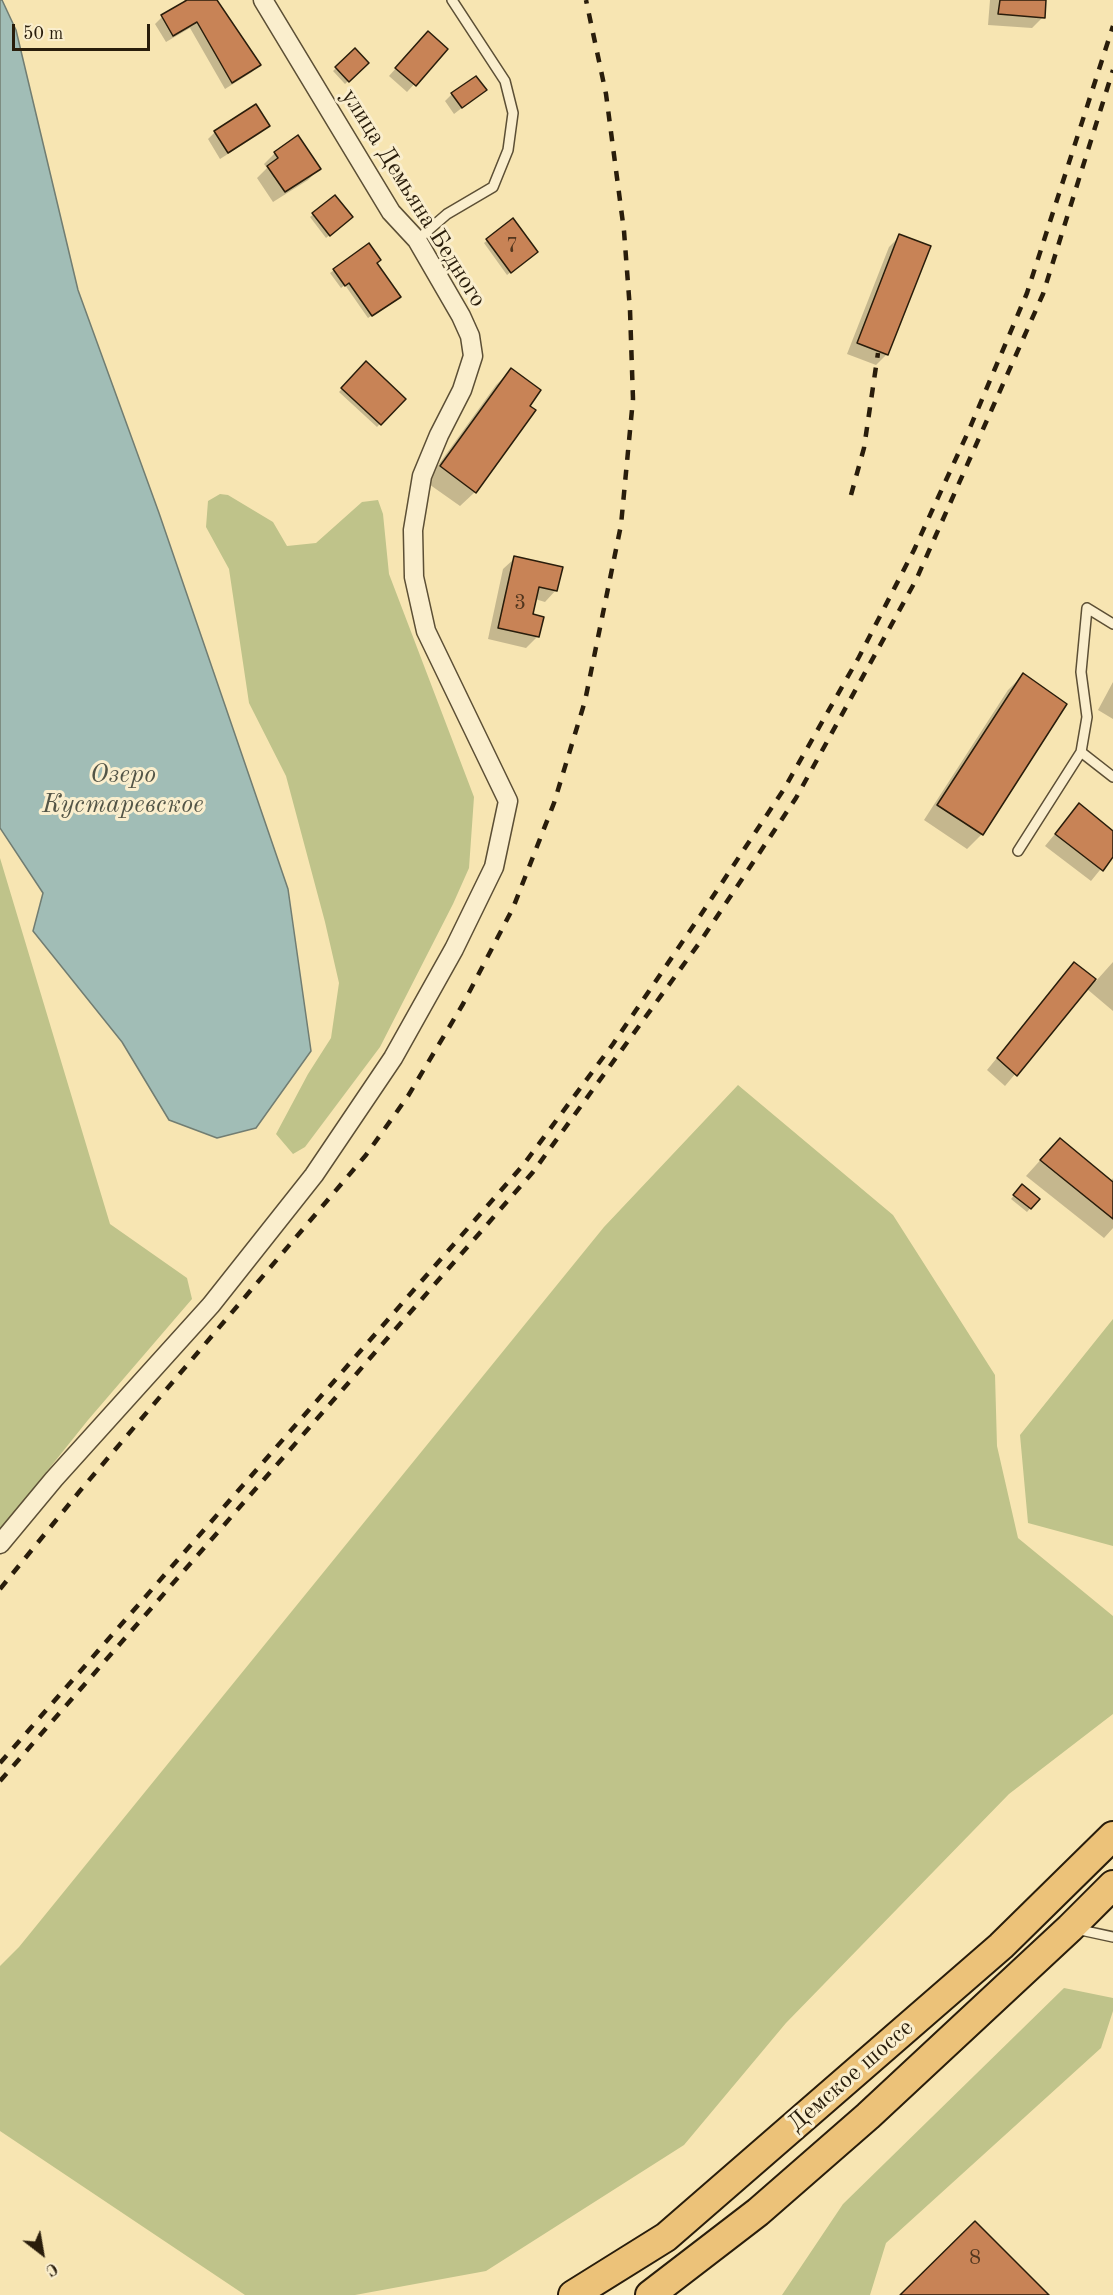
<!DOCTYPE html>
<meta charset="utf-8">
<style>
body{margin:0}
#map{position:relative;width:1113px;height:2295px;overflow:hidden;background:#f7e5b2;font-family:"Old Standard TT",serif}
canvas{display:block}
.north{position:absolute;left:12px;top:2223px;width:60px;height:60px;-webkit-text-stroke:4px #faeecd;paint-order:stroke;rotate:149deg;font-size:16px;font-weight:700;line-height:24px;text-align:center;color:#291d0b}
.north::after{content:'';display:block;margin:auto;width:21px;height:27px;background:#291d0b;clip-path:polygon(50% 0,100% 100%,50% 72%,0 100%)}
.scale{position:absolute;left:12px;top:24px;width:138px;height:27px;box-sizing:border-box;border:3px solid #291d0b;border-top:0;padding-left:8px;font-size:18px;line-height:21px;white-space:nowrap;color:#291d0b;-webkit-text-stroke:4px #faeecd;paint-order:stroke}
</style>
<div id="map">
<canvas width="1113" height="2295"></canvas>
<div class="north">С</div>
<div class="scale">50 m</div>
</div>
<script>
const c = document.querySelector('canvas').getContext('2d');
c.lineJoin = 'round';
function paint(path, color) {
  c.fillStyle = color;
  c.fill(path, 'evenodd');
}
function toPath(rows) {
  const path = new Path2D();
  for (const r of rows) {
    path.moveTo(r[0], r[1]);
    for (let i = 2; i < r.length; i += 2) path.lineTo(r[i], r[i + 1]);
  }
  return path;
}
function trace(path, color, width, dash) {
  c.strokeStyle = color;
  c.lineWidth = width;
  c.lineCap = dash ? 'butt' : 'round';
  c.setLineDash(dash || []);
  c.stroke(path);
}
function drawText(font, color, halo, rows, align = 'center') {
  c.font = font + ' "Old Standard TT",serif';
  c.lineWidth = 6;
  c.setLineDash([]);
  c.textBaseline = 'middle';
  c.strokeStyle = halo;
  c.fillStyle = color;
  for (const [text, x, y, turn = 0] of rows) {
    c.save();
    c.translate(x, y);
    c.rotate((+turn || 0) * Math.PI / 180);
    c.textAlign = isNaN(turn) ? turn : align;
    if (halo) c.strokeText(text, 0, 0);
    c.fillText(text, 0, 0);
    c.restore();
  }
}
paint(toPath([
 [220,494,228,495,273,522,287,546,316,543,362,502,378,500,383,514,389,574,474,797,469,868,453,904,380,1047,305,1147,293,1154,276,1134,308,1074,331,1038,339,983,325,922,286,776,249,703,229,569,206,527,208,501],
 [0,858,110,1224,187,1278,192,1299,88,1420,0,1530],
 [738,1085,893,1215,995,1375,997,1446,1018,1538,1113,1616,1113,1714,1009,1794,786,2023,684,2145,486,2271,355,2295,245,2295,0,2131,0,1966,19,1947,604,1227],
 [1113,1319,1113,1546,1028,1523,1020,1435],
 [1064,1988,1113,1998,1113,2011,1101,2048,886,2243,870,2295,782,2295,843,2204]
]), '#bfc38a');
const water = toPath([
 [0,0,2,0,16,30,78,290,159,513,288,889,311,1051,256,1128,217,1138,169,1120,122,1042,33,931,43,893,0,828,0,0]
]);
paint(water, '#a1bdb6');
trace(water, '#717d72', 1.5);
paint(toPath([
 [184,0,215,0,259,65,252,72,225,89,190,28,166,42,155,24,162,17,185,3],
 [990,0,1045,0,1043,17,1032,28,988,25],
 [421,40,446,49,407,92,389,76],
 [355,50,367,63,345,84,333,71],
 [485,90,454,114,445,101,452,94],
 [268,126,261,133,220,159,208,139,215,132],
 [275,153,319,169,308,180,273,202,257,178,267,168,264,164],
 [335,197,348,220,326,238,310,217],
 [513,220,533,255,507,275,484,243],
 [900,236,887,354,876,365,847,354,889,247],
 [369,245,376,263,396,300,368,318,345,285,341,288,330,273],
 [366,363,404,399,377,427,339,392],
 [511,370,475,492,460,506,426,482,496,385],
 [515,558,556,590,545,602,535,599,531,615,542,618,537,637,526,648,488,639,503,569],
 [1023,675,982,834,967,849,924,820,1008,690],
 [1113,682,1113,719,1098,710],
 [1079,805,1113,833,1113,854,1091,881,1045,846],
 [1113,962,1113,1011,1087,989,1005,1086,987,1070,1074,964,1096,981],
 [1045,1155,1110,1182,1113,1178,1113,1228,1104,1238,1026,1176],
 [1022,1186,1038,1199,1027,1212,1011,1199]
]), '#0003');
const building = toPath([
 [187,0,217,0,261,65,232,83,197,22,173,36,161,15,187,0],
 [1000,0,1046,0,1045,18,998,14,1000,0],
 [428,31,448,49,416,86,395,68,428,31],
 [355,48,369,63,349,82,335,67,355,48],
 [476,76,487,90,462,108,451,93,476,76],
 [256,104,270,126,228,153,214,131,256,104],
 [298,135,321,169,285,192,267,166,278,158,274,152,298,135],
 [335,195,353,217,330,236,312,213,335,195],
 [513,218,538,252,511,273,486,239,513,218],
 [899,234,931,246,888,355,857,343,899,234],
 [369,243,381,260,377,263,401,297,372,316,349,283,345,286,333,269,369,243],
 [366,361,406,399,381,425,341,388,366,361],
 [511,368,541,390,530,406,536,410,476,493,440,466,511,368],
 [514,556,563,567,557,591,539,587,533,614,544,617,539,637,498,628,514,556],
 [1023,673,1067,704,983,835,937,805,1023,673],
 [1079,803,1113,831,1113,857,1103,871,1055,834,1079,803],
 [1074,962,1096,979,1017,1076,997,1058,1074,962],
 [1060,1138,1113,1182,1113,1219,1040,1160,1060,1138],
 [1022,1184,1040,1199,1031,1209,1013,1195,1022,1184],
 [975,2221,1049,2295,900,2295,975,2221]
]);
paint(building, '#c88356');
trace(building, '#291d0b', 1.5);
const lane = toPath([
 [417,240,447,214,493,187,508,150,513,113,505,81,452,0],
 [1081,752,1087,717,1081,672,1087,608,1113,624],
 [1018,851,1081,752,1113,777],
 [1076,1929,1113,1937]
]);
const street = toPath([
 [0,1544,54,1479,211,1305,314,1175,393,1058,454,949,494,867,508,801,426,631,414,577,413,530,422,476,439,435,462,390,473,356,470,336,461,316,417,240,391,212,263,0]
]);
const primary = toPath([
 [573,2295,666,2237,1001,1946,1113,1836],
 [650,2295,758,2212,868,2116,1070,1928,1113,1885]
]);
trace(lane, '#5c4f35', 12);
trace(street, '#5c4f35', 21);
trace(primary, '#291d0b', 32);
trace(lane, '#faeecd', 9);
trace(street, '#faeecd', 18);
trace(primary, '#ecc279', 28);
trace(toPath([
 [851,495,864,448,878,353],
 [0,1589,79,1492,366,1155,408,1096,463,1004,513,908,554,803,585,701,621,525,633,399,630,310,624,231,606,94,586,0],
 [0,1763,524,1164,613,1044,700,916,784,789,859,657,914,550,969,430,1027,293,1113,26],
 [0,1781,533,1172,700,942,796,798,916,580,1043,294,1113,70]
]), '#291d0b', 4.5, [10, 10]);
drawText('21px', '#51361e', null, [
 ["7",512,246],
 ["3",520,603],
 ["8",975,2258]
]);
drawText('24px', '#291d0b', '#faeecd', [
 ["улица Демьяна Бедного",413,198,58],
 ["Демское шоссе",851,2076,-41]
]);
drawText('italic 26px', '#535547', '#faeecd', [
 ["Озеро",123,775],
 ["Кустаревское",123,805]
]);
</script>
